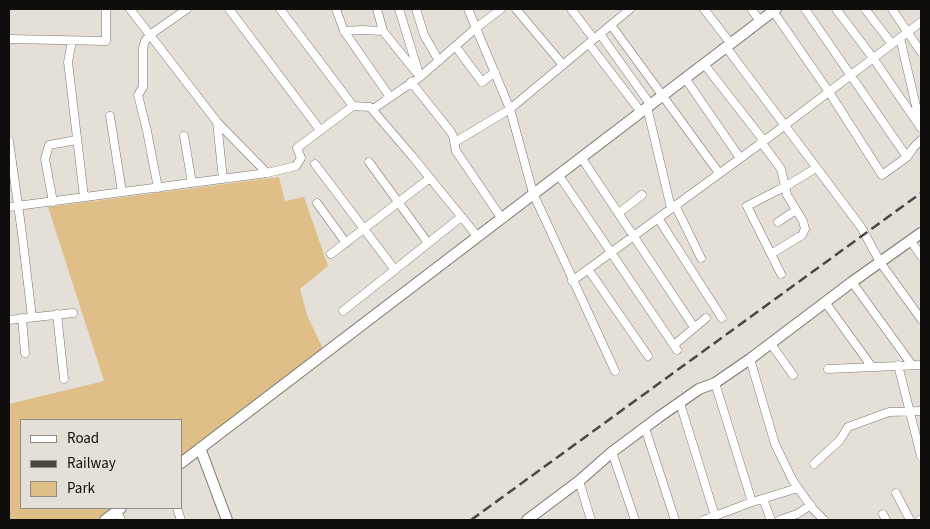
<!DOCTYPE html>
<style>
body{margin:0}
#map{position:relative;width:930px;height:529px;overflow:hidden;background:#e5e0d7;font-family:"Source Sans 3",sans-serif}
canvas{display:block}
.frame{position:absolute;inset:0;border:10px solid #0f0e0b;pointer-events:none}
.legend{position:absolute;left:20px;top:419px;width:162px;height:90px;box-sizing:border-box;background:#e5e0d7;border:1px solid #8f8c85;margin:0;padding:6px 9px;list-style:none;font-size:15px;color:#0f0e0b}
.legend li{display:flex;align-items:center;gap:10px;height:25px}
.legend b{width:25px;border:1px solid #8f8c85}
</style>
<div id="map">
<canvas width="930" height="529"></canvas>
<div class="frame"></div>
<ul class="legend">
<li><b style="height:6px;background:#fff"></b>Road</li>
<li><b style="height:6px;background:#4a4843"></b>Railway</li>
<li><b style="height:14px;background:#dfbf87"></b>Park</li>
</ul>
</div>
<script>
const c = document.querySelector('canvas').getContext('2d');
c.lineJoin = 'round';
function paint(path, color) {
  c.fillStyle = color;
  c.fill(path, 'evenodd');
}
function toPath(rows) {
  const path = new Path2D();
  for (const r of rows) {
    path.moveTo(r[0], r[1]);
    for (let i = 2; i < r.length; i += 2) path.lineTo(r[i], r[i + 1]);
  }
  return path;
}
function trace(path, color, width, dash) {
  c.strokeStyle = color;
  c.lineWidth = width;
  c.lineCap = dash ? 'butt' : 'round';
  c.setLineDash(dash || []);
  c.stroke(path);
}
paint(toPath([
 [279,177,285,201,304,197,328,266,300,289,307,315,323,349,181,457,181,420,21,420,21,508,114,508,97,520,9,520,9,404,104,381,48,207]
]), '#dfbf87');
const street = toPath([
 [130,9,217,122,267,173],
 [229,9,320,130],
 [280,9,353,106],
 [336,9,344,31,390,97],
 [377,9,383,31,420,77],
 [399,9,419,74],
 [416,9,424,35,439,61],
 [468,9,510,109,533,193,615,371],
 [516,9,563,65],
 [571,9,594,39],
 [704,9,731,44],
 [751,9,760,21],
 [805,9,907,157],
 [836,9,873,58,921,128],
 [865,9,892,44],
 [892,9,921,52],
 [773,11,829,92,882,175,907,157,913,148,921,140],
 [611,25,719,173],
 [344,31,362,30,383,31],
 [600,34,650,104],
 [900,38,920,123],
 [9,39,106,41,106,9],
 [72,41,68,62,84,197],
 [589,44,641,112],
 [456,47,482,82,495,72],
 [726,47,861,227,880,262,921,319],
 [704,64,764,141],
 [685,78,740,158],
 [411,82,451,132,453,136,456,151,502,219],
 [647,107,671,208],
 [373,109,420,77,476,28,501,9],
 [110,116,122,192],
 [217,122,223,179],
 [184,136,192,183],
 [9,141,21,226,32,317],
 [455,142,510,109,630,9],
 [761,142,781,169,787,195,803,221,805,229,802,235,771,254],
 [581,157,694,327],
 [369,162,428,243],
 [315,164,395,270],
 [558,174,677,350],
 [158,188,147,131,138,95,143,87,143,48,145,41,151,34,187,9],
 [53,202,45,159,49,145,77,140],
 [317,203,346,243],
 [675,205,701,258],
 [9,207,267,173,296,166,301,158,297,148,353,106,370,107,412,156,478,237],
 [619,213,642,195],
 [658,218,722,318],
 [778,222,796,210],
 [911,241,921,256],
 [331,254,430,178],
 [588,269,648,356],
 [781,274,747,206,788,185,816,168],
 [572,281,764,141,921,22],
 [852,282,912,365],
 [825,302,872,367],
 [343,311,461,217],
 [57,314,64,379],
 [22,318,25,353],
 [9,320,73,313],
 [771,344,793,375],
 [674,345,706,318],
 [750,359,775,444,793,481,813,509,824,520],
 [898,365,921,456],
 [828,369,921,365],
 [715,383,752,502],
 [680,403,715,516],
 [645,428,675,520],
 [612,452,635,520],
 [814,464,840,440,848,427,889,412,921,411],
 [579,481,591,520],
 [896,493,910,520],
 [763,499,771,520],
 [177,508,181,520],
 [117,511,121,520],
 [883,514,886,520],
 [704,520,752,502,798,488],
 [780,520,797,514,811,505],
 [920,520,921,520]
]);
const secondary = toPath([
 [200,448,227,520],
 [181,463,776,9],
 [105,520,121,508],
 [527,520,579,481,612,452,659,417,699,389,715,383,750,359,852,282,921,233]
]);
trace(street, '#7b776f', 9);
trace(secondary, '#7b776f', 12);
trace(street, '#fff', 8);
trace(secondary, '#fff', 10);
trace(toPath([
 [471,520,921,193]
]), '#4a4843', 2.5, [10, 5]);
</script>
